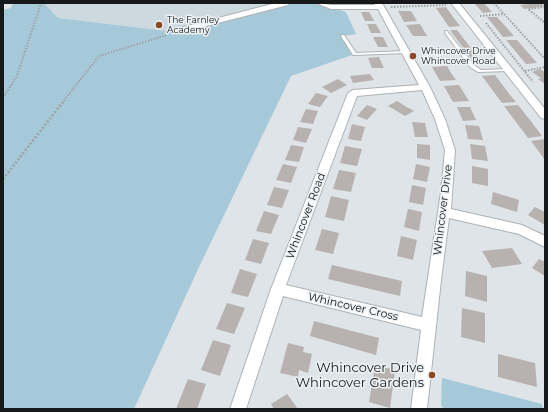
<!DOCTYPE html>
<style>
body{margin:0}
#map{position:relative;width:548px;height:412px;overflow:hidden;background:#dee4e7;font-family:Montserrat,sans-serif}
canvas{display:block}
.frame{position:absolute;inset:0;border:4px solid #171819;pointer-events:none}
</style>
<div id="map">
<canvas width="548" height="412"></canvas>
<div class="frame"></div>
</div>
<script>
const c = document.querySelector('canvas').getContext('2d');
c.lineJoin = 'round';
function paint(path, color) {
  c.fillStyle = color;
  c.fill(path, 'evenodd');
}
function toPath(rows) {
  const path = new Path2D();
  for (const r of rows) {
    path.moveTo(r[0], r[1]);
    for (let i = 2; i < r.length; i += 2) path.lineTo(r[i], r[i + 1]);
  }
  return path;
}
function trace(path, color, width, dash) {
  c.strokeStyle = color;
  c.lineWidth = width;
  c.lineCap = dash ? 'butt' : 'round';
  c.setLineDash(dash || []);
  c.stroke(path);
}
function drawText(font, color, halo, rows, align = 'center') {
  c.font = font + ' Montserrat,sans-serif';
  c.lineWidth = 3;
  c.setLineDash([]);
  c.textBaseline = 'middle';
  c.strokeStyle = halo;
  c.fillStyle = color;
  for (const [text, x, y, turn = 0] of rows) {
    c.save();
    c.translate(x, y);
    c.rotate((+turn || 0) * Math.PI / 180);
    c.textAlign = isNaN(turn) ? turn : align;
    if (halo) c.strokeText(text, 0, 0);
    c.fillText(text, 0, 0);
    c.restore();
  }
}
paint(toPath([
 [44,3,285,3,175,32,58,18]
]), '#ccdae0');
paint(toPath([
 [13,3,44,3,58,18,175,32,285,3,320,3,346,12,356,34,343,36,355,54,291,76,199,267,134,409,3,409,3,10,11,8],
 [442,378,542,404,543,409,444,409,441,405]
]), '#a6c9da');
paint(toPath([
 [474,3,484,3,492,12,483,13],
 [540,3,545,6,524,9,520,5],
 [446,7,453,17,460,26,449,27,436,8],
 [398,11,411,11,417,21,404,22],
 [361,12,369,12,374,21,365,21],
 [487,17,497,17,514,36,503,37],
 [367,24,376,24,381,33,371,33],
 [420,24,427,36,413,36,406,25],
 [450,30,457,30,481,61,473,61],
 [373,37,383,37,388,47,378,47],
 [506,40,517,40,537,63,526,64],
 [379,57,384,68,372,68,368,58],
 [447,66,451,73,456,80,440,81,432,67],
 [540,69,545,72,545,84,538,79,541,78,532,72],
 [370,74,374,80,353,83,350,76],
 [495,75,510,95,516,102,502,103,482,76],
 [338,79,347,85,331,93,322,87],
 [459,85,469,101,453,102,444,86],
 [316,93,328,96,320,107,308,104],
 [397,101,405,106,414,111,405,116,388,106],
 [367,105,377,109,367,120,357,116],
 [518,105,530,120,542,136,528,138,504,106],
 [457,107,470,107,476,120,463,121],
 [306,109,318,111,313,124,300,122],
 [412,122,425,123,428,137,415,137],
 [352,124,365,127,361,141,348,139],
 [465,125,479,126,483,140,468,139],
 [298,127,312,129,306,143,293,140],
 [545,139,545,160,531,141],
 [417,144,430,145,430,160,417,158],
 [470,144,485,146,488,161,472,159],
 [291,145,304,147,299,162,285,160],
 [345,146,362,149,357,166,340,163],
 [283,164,297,167,291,183,276,180],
 [416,164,430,167,427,182,413,179],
 [472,166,488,169,488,186,472,183],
 [339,170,356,173,351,192,333,189],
 [412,185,426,188,423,205,409,202],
 [274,187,289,190,282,208,267,205],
 [493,192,519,200,517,212,491,204],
 [331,196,349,200,344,221,325,217],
 [535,207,545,212,545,225,528,215],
 [408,209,422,212,419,231,404,227],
 [264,211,279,215,271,234,256,231],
 [322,229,339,233,333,254,315,250],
 [401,236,417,240,413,260,397,256],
 [253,239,269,243,261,264,245,260],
 [512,248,522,264,492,268,482,251],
 [539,259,545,262,545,276,532,268],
 [332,265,402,281,400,296,328,279],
 [240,269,257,274,248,297,231,293],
 [466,271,487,276,487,302,465,296],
 [227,303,245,308,234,334,216,329],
 [462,308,485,313,485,343,461,337],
 [314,321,379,338,376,355,310,336],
 [213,340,231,345,220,376,201,370],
 [288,343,304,347,303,352,312,354,308,373,299,370,298,377,280,373],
 [498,354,535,363,537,387,498,377],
 [375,365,395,370,390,408,369,402],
 [188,379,206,384,197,409,176,409],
 [287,394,298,409,274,409,271,404]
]), '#b7b2af');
const service = toPath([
 [445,31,447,31,474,65,481,70,508,69,510,70,508,71,478,72,470,67,445,33,445,31],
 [342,35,344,35,356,53,406,51,408,52,406,53,353,55,341,36,342,35]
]);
const minor = toPath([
 [276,3,289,3,288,5,175,34,171,32,172,30,276,3],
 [316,3,332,5,375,5,374,3,382,3,430,87,445,119,455,150,451,209,522,225,545,236,545,247,519,234,449,218,441,280,427,409,411,409,421,330,283,296,246,409,230,409,271,289,348,93,353,90,419,85,378,9,331,9,316,3],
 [422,90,435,119,445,150,441,192,422,317,286,285,357,96,422,90],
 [451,3,459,3,545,109,545,119,541,118,451,3]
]);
trace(service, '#adb2b5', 2);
trace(minor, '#adb2b5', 2);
trace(toPath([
 [494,3,545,59],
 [391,7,446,5],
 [545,7,528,9,545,23],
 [480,16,504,14],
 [486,23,533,82],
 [423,63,458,60],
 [525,71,545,67],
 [3,98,17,76,41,3],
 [62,103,99,56,167,35]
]), '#9da1a3', 2, [1.5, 1.5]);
trace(toPath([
 [3,179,63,102]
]), '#9da1a3', 2.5, [2, 2]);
paint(service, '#fff');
paint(minor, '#fff');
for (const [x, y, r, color] of [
 [159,25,4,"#8e4723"],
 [413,56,4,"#8e4723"],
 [432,375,4,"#8e4723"]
]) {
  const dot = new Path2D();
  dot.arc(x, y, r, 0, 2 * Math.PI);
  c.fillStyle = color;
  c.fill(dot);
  trace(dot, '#ecf1f4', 1.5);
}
drawText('9px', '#171819', '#ecf1f4', [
 ["The Farnley",167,20],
 ["Academy",167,30],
 ["Whincover Drive",421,51],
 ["Whincover Road",421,61]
], 'left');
drawText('11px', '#171819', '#ecf1f4', [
 ["Whincover Drive",443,210,-83],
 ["Whincover Road",306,216,-69],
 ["Whincover Cross",353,307,13]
]);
drawText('13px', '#171819', '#ecf1f4', [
 ["Whincover Drive",424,368],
 ["Whincover Gardens",424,383]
], 'right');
</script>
